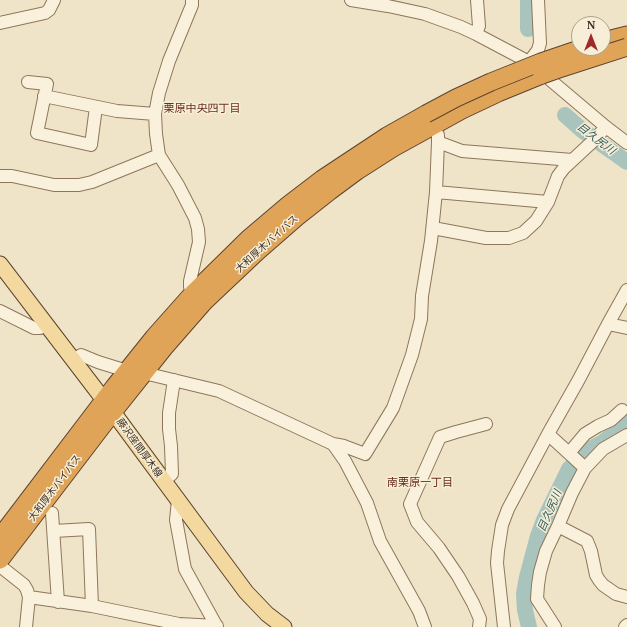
<!DOCTYPE html>
<meta charset="utf-8">
<style>
body{margin:0}
#map{position:relative;width:627px;height:627px;overflow:hidden;background:#f0e4c8;font-family:"Noto Serif",serif}
canvas{display:block}
.north{position:absolute;left:571px;top:16px;width:40px;height:40px;box-sizing:border-box;background:#f7eed8;border:1px solid #ada18e;border-radius:50%;rotate:0deg;font-size:11px;font-weight:700;line-height:16px;text-align:center;color:#3d2e20}
.north::after{content:'';display:block;margin:auto;width:14px;height:18px;background:#9e2a2b;clip-path:polygon(50% 0,100% 100%,50% 72%,0 100%)}
</style>
<div id="map">
<canvas width="627" height="627"></canvas>
<div class="north">N</div>
</div>
<script>
const c = document.querySelector('canvas').getContext('2d');
c.lineJoin = 'round';
function toPath(rows) {
  const path = new Path2D();
  for (const r of rows) {
    path.moveTo(r[0], r[1]);
    for (let i = 2; i < r.length; i += 2) path.lineTo(r[i], r[i + 1]);
  }
  return path;
}
function trace(path, color, width, dash) {
  c.strokeStyle = color;
  c.lineWidth = width;
  c.lineCap = dash ? 'butt' : 'round';
  c.setLineDash(dash || []);
  c.stroke(path);
}
function drawText(font, color, halo, rows, align = 'center') {
  c.font = font + ' "Noto Serif","Noto Sans JP",serif';
  c.lineWidth = 3;
  c.setLineDash([]);
  c.textBaseline = 'middle';
  c.strokeStyle = halo;
  c.fillStyle = color;
  for (const [text, x, y, turn = 0] of rows) {
    c.save();
    c.translate(x, y);
    c.rotate((+turn || 0) * Math.PI / 180);
    c.textAlign = isNaN(turn) ? turn : align;
    if (halo) c.strokeText(text, 0, 0);
    c.fillText(text, 0, 0);
    c.restore();
  }
}
trace(toPath([
 [528,0,528,29],
 [565,115,583,131,627,162],
 [529,627,525,610,524,594,527,577,538,536,544,520,569,469,592,448,602,443,613,434,627,421]
]), '#a9c4bc', 16);
const minor = toPath([
 [192,0,192,5,169,61,159,93,155,114,156,134,159,155,178,185,195,218,198,229,199,242,190,281,190,287,194,292],
 [351,0,388,6,425,14,461,27,476,34,529,62,606,127,627,143],
 [0,23,45,13,49,10,54,0],
 [476,34,479,26,477,0],
 [529,62,538,50,540,43,538,0],
 [28,82,47,84,37,133,91,145,96,107],
 [44,96,117,111,155,114],
 [438,142,462,151,572,160],
 [0,176,12,176,54,185,79,185,92,182,159,155],
 [436,192,548,202],
 [433,228,486,238,509,238,523,233,536,221,548,202,558,176,564,168,592,142,606,127],
 [0,311,34,328,40,328,47,325],
 [608,324,627,328],
 [73,360,81,355,98,362,127,371],
 [144,373,219,391,333,444,344,446,365,454,393,408,412,355,421,319,422,296,431,241,436,192,438,142,438,135,432,126],
 [548,434,585,468],
 [333,444,345,461,367,503,380,541,419,611,425,627],
 [569,453,585,434,598,426,611,420,622,410],
 [164,481,172,474,171,446,169,429,169,413,174,380],
 [178,500,176,520,185,569,217,627],
 [52,513,58,602],
 [558,526,587,541,591,551,596,575,599,580,603,585,616,594,627,597],
 [54,531,89,529,92,606],
 [0,566,24,585,27,590,29,597,26,627],
 [29,597,92,606,179,624,217,626],
 [479,627,480,619,473,603,458,576,439,548,417,522,410,504,440,437,456,432,486,424],
 [504,627,497,563,498,551,502,525,508,509,548,434,578,381,608,324,627,290],
 [555,627,537,599,538,585,540,572,546,551,558,526,572,493,585,468,603,449,627,435],
 [625,627,627,625]
]);
const major = toPath([
 [0,264,113,412,246,592,267,614,284,627]
]);
const highway = toPath([
 [603,41,627,35],
 [0,537,114,387,154,337,194,292,248,239,288,205,322,179,387,136,426,114],
 [0,560,113,412,164,348,205,301,258,251,297,217,330,191,357,171,393,148,462,110,498,93,542,75]
]);
trace(minor, '#8d765c', 14);
trace(major, '#5b4430', 17);
trace(highway, '#5b4430', 19);
trace(minor, '#faf1dc', 12);
trace(major, '#f3d9a0', 15);
trace(highway, '#e0a458', 17);
const highwayBridge = toPath([
 [542,75,556,70,627,47],
 [426,114,456,98,491,82,541,62,582,48]
]);
trace(highwayBridge, '#5b4430', 19, []);
trace(highwayBridge, '#e0a458', 17);
drawText('10px', '#3d2e20', '#f7eed8', [
 ["大和厚木バイパス",267,244,-42],
 ["藤沢座間厚木線",139,448,54],
 ["大和厚木バイパス",55,488,-53]
]);
drawText('11px', '#6b2e1e', '#f7eed8', [
 ["栗原中央四丁目",202,109],
 ["南栗原一丁目",420,483]
]);
drawText('italic 11px', '#2f5d5a', '#f7eed8', [
 ["目久尻川",596,139,37],
 ["目久尻川",550,511,-67]
]);
</script>
